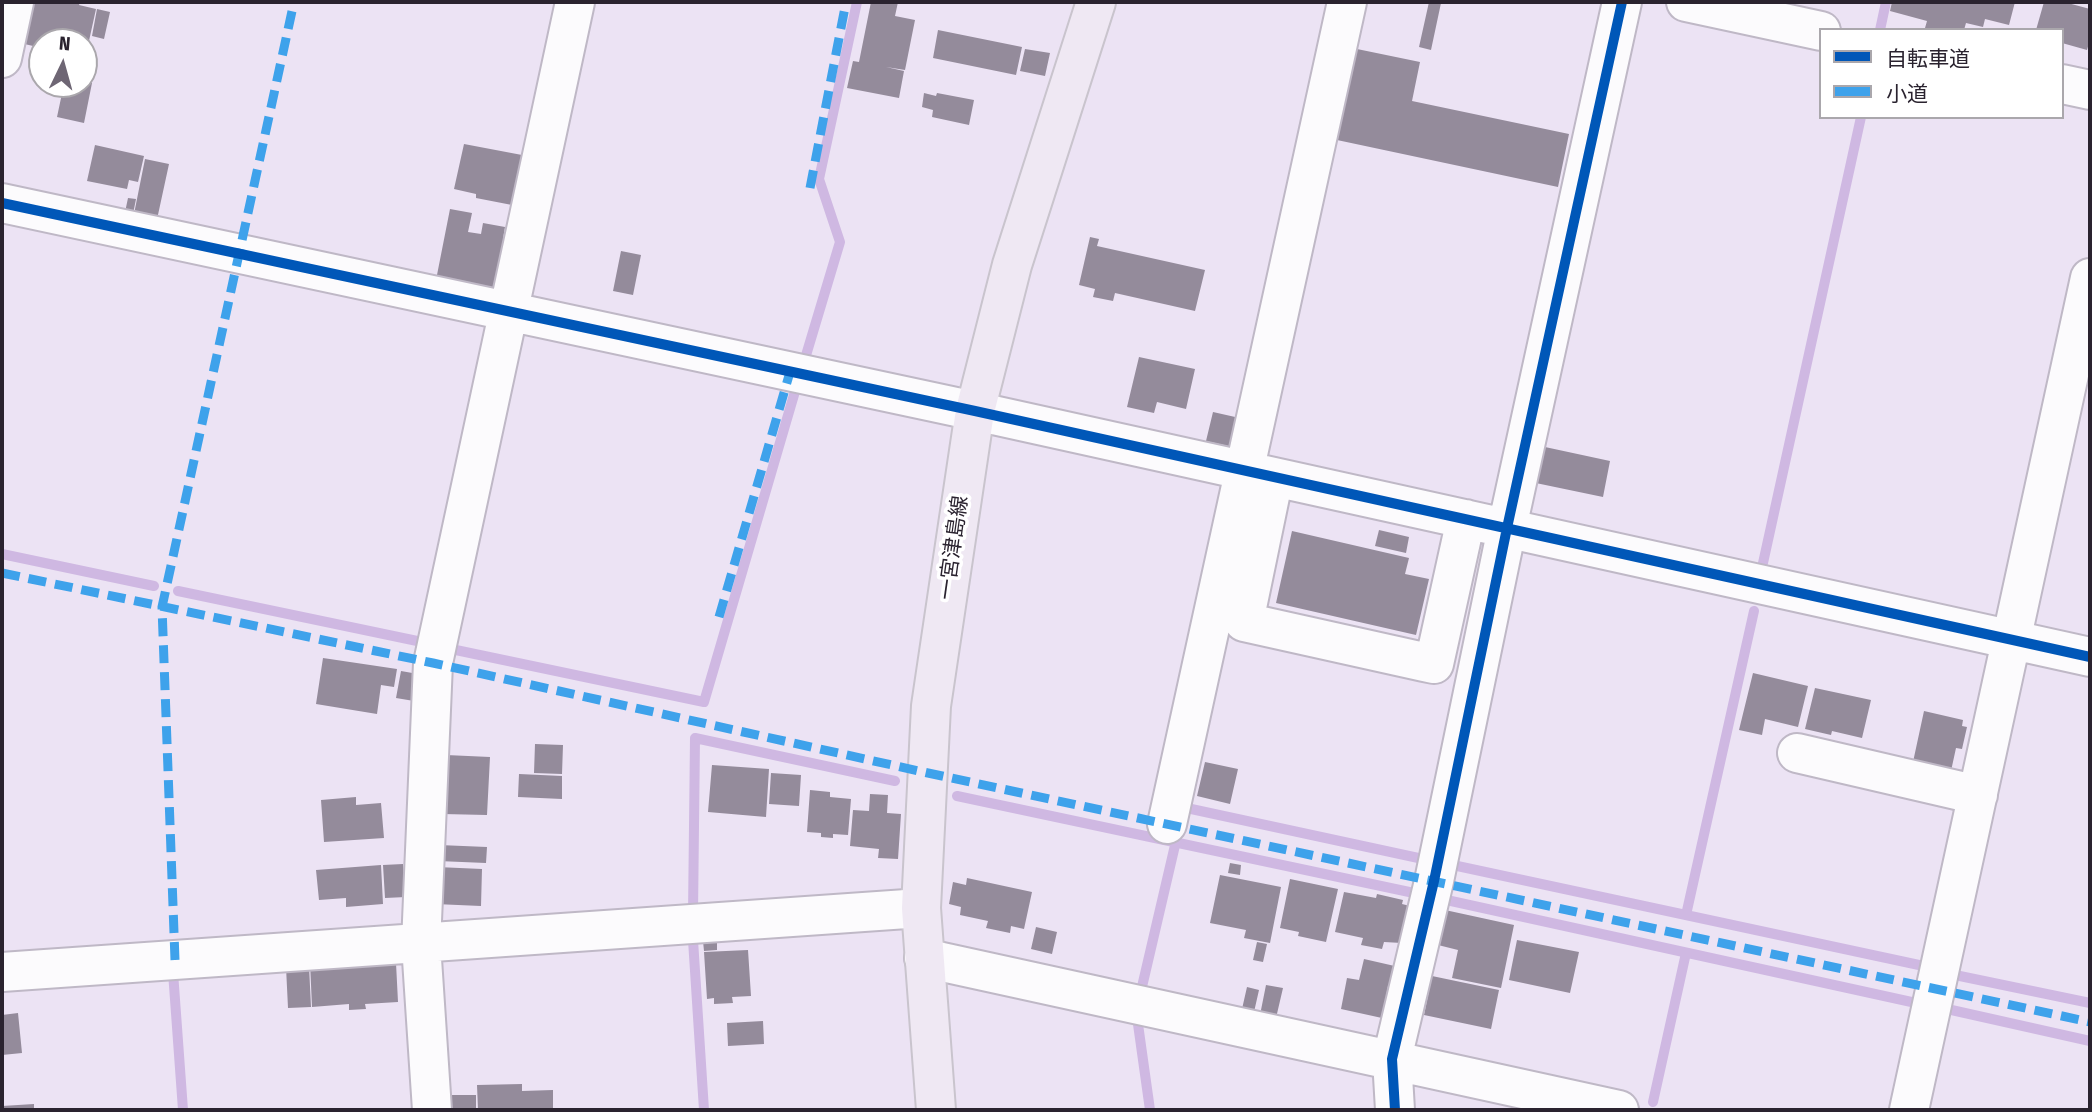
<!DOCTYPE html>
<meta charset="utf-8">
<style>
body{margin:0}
#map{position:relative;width:2092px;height:1112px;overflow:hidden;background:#ece3f4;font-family:"Fira Sans Condensed","Noto Sans JP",sans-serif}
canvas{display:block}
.frame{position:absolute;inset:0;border:4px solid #2a232f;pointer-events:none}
.legend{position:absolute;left:1819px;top:28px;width:245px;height:91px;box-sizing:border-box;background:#fff;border:2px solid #aaa7ac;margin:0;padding:9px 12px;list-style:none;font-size:21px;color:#2a232f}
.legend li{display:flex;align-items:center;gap:14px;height:35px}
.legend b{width:35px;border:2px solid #aaa7ac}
.north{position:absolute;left:28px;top:28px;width:70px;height:70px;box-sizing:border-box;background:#fff;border:2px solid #aaa7ac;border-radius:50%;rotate:5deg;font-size:19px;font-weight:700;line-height:28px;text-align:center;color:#2a232f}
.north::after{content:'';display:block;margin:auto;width:24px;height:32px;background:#6e6674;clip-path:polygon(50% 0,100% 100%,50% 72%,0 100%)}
</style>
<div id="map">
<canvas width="2092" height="1112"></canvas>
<div class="frame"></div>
<ul class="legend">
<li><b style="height:9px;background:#0057b8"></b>自転車道</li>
<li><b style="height:9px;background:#3ea2eb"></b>小道</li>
</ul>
<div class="north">N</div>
</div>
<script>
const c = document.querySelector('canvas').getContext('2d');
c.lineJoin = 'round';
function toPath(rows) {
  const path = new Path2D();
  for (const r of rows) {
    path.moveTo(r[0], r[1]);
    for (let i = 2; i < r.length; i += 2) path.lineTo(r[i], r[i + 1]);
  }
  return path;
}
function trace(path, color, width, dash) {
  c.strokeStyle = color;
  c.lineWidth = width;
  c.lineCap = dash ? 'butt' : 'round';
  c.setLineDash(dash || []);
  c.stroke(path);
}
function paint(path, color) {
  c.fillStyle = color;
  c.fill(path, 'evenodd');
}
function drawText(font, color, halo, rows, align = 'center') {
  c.font = font + ' "Fira Sans Condensed","Noto Sans JP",sans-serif';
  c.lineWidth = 7;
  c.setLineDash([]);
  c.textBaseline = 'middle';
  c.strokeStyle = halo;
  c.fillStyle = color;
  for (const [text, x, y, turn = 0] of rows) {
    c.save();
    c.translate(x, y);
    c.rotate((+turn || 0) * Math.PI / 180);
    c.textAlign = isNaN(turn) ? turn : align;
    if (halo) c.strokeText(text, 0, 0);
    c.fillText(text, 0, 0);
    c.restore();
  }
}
trace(toPath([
 [1880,30,1886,2],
 [804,362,840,242,819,179,857,2],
 [2,554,154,586],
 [1763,563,1861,117],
 [178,591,422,642],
 [451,649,704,702,796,388],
 [957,796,1414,893],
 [1183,802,1182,807,1423,859],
 [1448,864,1919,965],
 [1442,899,1916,1003],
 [693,914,695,738,895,781],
 [1686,915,1754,611],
 [693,940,704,1110],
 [173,972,183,1110],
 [1955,975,2090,1003],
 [1141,991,1176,841],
 [1947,1009,2090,1041],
 [1137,1017,1150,1110],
 [1653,1102,1686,953]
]), '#cfb8e2', 10);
paint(toPath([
 [29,2,80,2,79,5,96,9,85,59,84,42,42,42,42,48,20,43],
 [871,2,898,2,895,16,915,20,905,70,886,67,904,71,899,98,847,88,853,61,859,62],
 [1429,2,1441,3,1431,50,1419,47],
 [1892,2,2015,2,2009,25,1985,19,1983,27,1966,23,1964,30,1925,28,1927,21,1890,11],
 [2044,2,2064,2,2090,9,2090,40,2087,50,2062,43,2062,30,2036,30],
 [97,9,110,12,104,39,92,36],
 [938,30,1022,47,1016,75,933,58],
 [1025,49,1050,53,1045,76,1020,71],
 [1357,49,1420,62,1412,101,1569,134,1558,187,1337,140],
 [84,81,92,83,84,123,57,117,64,84,84,84],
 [924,93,936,96,937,93,974,100,969,125,932,117,933,110,922,107],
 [464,144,522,155,512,205,476,198,476,194,454,189],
 [95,145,144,156,138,182,129,180,127,189,87,181],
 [145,159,169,164,156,224,133,219],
 [128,198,136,199,132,219,124,217],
 [450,209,472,213,468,232,481,234,483,223,505,227,503,239,509,240,498,292,436,280],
 [1090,237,1099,239,1097,246,1205,270,1195,311,1115,293,1113,301,1093,297,1095,289,1079,285],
 [621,251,641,255,633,295,613,291],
 [1139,357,1195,369,1186,409,1157,402,1154,413,1127,407],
 [1213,412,1244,419,1237,448,1206,441],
 [1545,447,1610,461,1603,497,1531,482,1537,453,1543,454],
 [1379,530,1409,537,1406,553,1375,546],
 [1292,531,1409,558,1405,574,1429,579,1416,635,1276,603],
 [323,658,397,669,394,687,381,685,377,714,316,704],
 [401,671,418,674,414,701,396,698],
 [1753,673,1808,686,1798,727,1765,719,1762,735,1739,730],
 [1815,688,1871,700,1862,738,1832,731,1831,735,1805,729],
 [1924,711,1963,720,1962,726,1967,727,1962,749,1956,748,1951,771,1913,762],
 [535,744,563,745,562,774,534,773],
 [446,755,490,757,487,815,443,814],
 [1205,762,1238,769,1230,804,1197,796],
 [712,765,769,769,766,817,708,812],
 [771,773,801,775,799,806,769,804],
 [519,774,562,776,562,799,518,797],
 [810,790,830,792,830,797,851,799,848,835,833,834,833,838,821,837,821,833,807,832],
 [870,794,888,795,887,813,901,814,898,859,878,858,879,849,850,846,853,810,869,811],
 [356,797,356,805,381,803,384,838,324,842,321,800],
 [439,845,487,847,486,863,438,861],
 [1230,863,1241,865,1240,875,1228,873],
 [403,864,406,897,385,898,383,865],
 [381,865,383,904,346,907,346,898,319,900,316,870],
 [437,867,482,869,481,906,435,904],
 [1220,875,1281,887,1270,943,1244,938,1246,930,1210,923],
 [967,878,1032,892,1024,929,1011,926,1010,933,986,928,988,921,960,915,961,907,949,904,953,882,966,885],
 [1290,879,1338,889,1326,942,1298,936,1299,932,1280,928],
 [1344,892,1376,898,1377,894,1403,900,1402,904,1410,906,1402,943,1384,942,1382,949,1361,945,1363,938,1335,932],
 [1445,910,1514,925,1501,988,1452,978,1458,950,1438,945],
 [1036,927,1057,932,1052,954,1031,949],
 [1517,940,1579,952,1570,993,1509,980],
 [703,941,717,941,717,950,704,951],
 [1257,942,1267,944,1263,962,1253,960],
 [748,950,751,996,732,997,733,1003,714,1004,714,998,707,999,704,952],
 [1364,959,1399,967,1394,987,1388,986,1382,1018,1341,1009,1347,978,1359,980],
 [310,962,396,963,398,1002,365,1004,366,1009,349,1010,349,1004,312,1007],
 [309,966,311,1007,288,1008,286,967],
 [1432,976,1499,990,1491,1029,1424,1015],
 [1266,985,1283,988,1276,1018,1260,1015],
 [1247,987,1259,990,1254,1012,1242,1009],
 [18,1013,22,1053,2,1055,2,1015],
 [763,1021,764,1044,728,1046,727,1023],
 [522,1084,522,1091,553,1090,553,1110,478,1110,477,1085],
 [450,1095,476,1095,476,1110,450,1110],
 [34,1104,34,1110,2,1110,2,1106]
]), '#948b9b');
const minor = toPath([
 [1686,2,1821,31],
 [2,58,14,2],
 [2062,84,2090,90],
 [2,203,975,411,2090,657],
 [1274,477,1244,622,1424,662,1434,664,1466,519],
 [1797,753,1978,795],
 [1167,824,1347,2],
 [924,958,1619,1110],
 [2,972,921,908],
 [432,1110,421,944,433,663,575,2],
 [1395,1110,1392,1059,1434,881,1507,528,1622,2],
 [1909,1110,2090,278]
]);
const major = toPath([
 [936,1110,921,908,931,706,975,411,1012,265,1096,2]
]);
trace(minor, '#bfb8c6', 42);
trace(major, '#c9c4cd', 42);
trace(minor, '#fcfbfd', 38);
trace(major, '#efe8f3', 38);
trace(toPath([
 [810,188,846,2],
 [2,573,433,663,928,773,2090,1022],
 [719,617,790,372],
 [175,960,162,607,294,2]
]), '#3ea2eb', 9, [18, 9]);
trace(toPath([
 [2,203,975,411,2090,657],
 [1395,1110,1392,1059,1434,881,1507,528,1622,2]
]), '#0057b8', 10);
drawText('21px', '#2a232f', '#fff', [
 ["一宮津島線",954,548,-82]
]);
</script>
